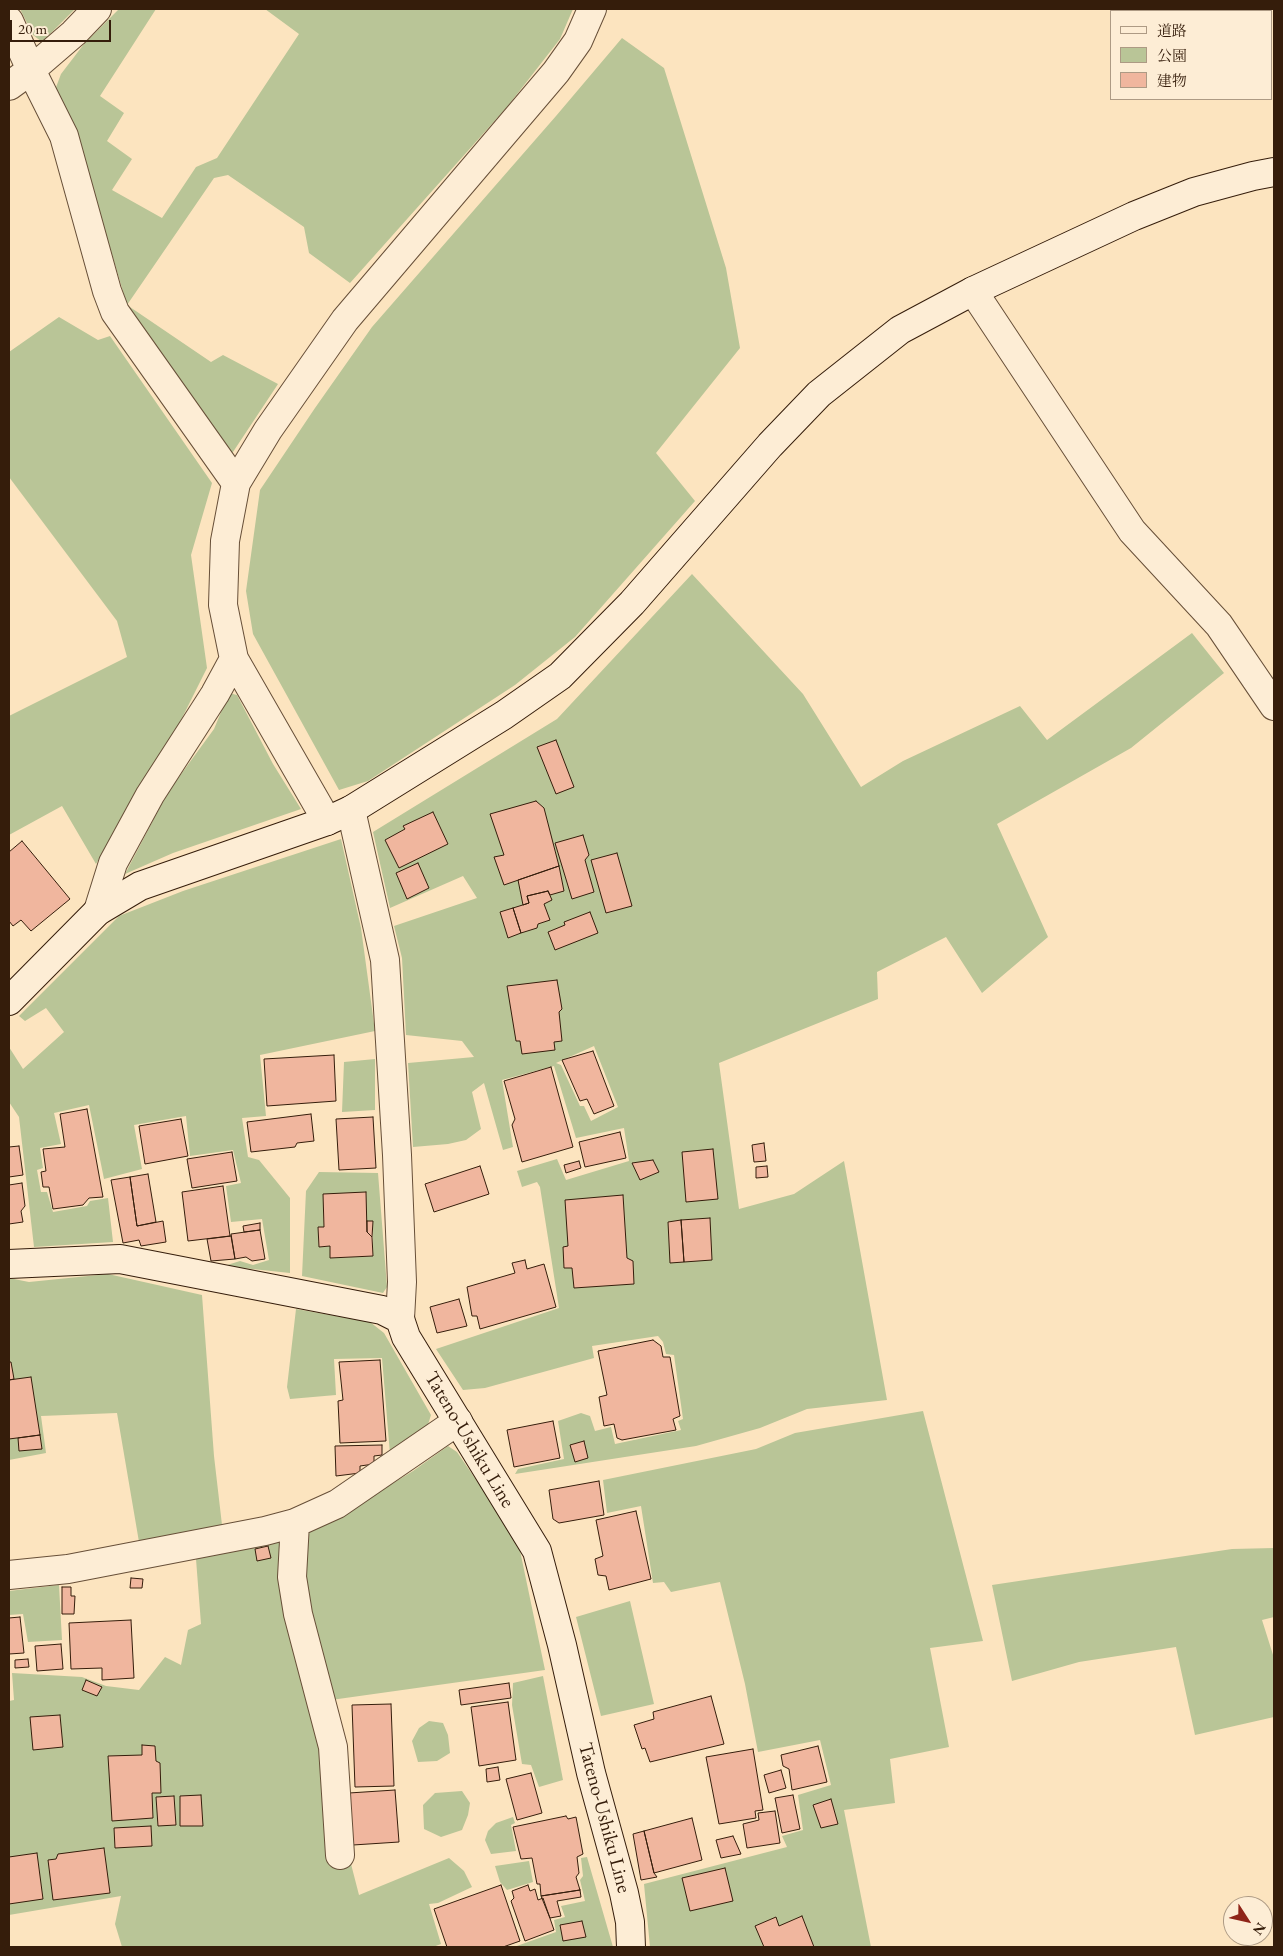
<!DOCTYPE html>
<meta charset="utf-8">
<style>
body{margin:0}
#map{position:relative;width:1283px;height:1956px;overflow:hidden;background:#fce4bf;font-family:"EB Garamond","Noto Serif JP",serif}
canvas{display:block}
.frame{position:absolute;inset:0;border:10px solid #351d0b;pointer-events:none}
.legend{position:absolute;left:1110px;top:10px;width:162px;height:90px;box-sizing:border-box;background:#fdedd5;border:1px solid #ad9a84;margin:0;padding:6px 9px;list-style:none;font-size:15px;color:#351d0b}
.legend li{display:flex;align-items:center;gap:10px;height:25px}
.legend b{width:25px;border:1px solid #ad9a84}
.north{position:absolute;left:1223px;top:1896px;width:50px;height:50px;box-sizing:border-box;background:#fdedd5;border:1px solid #ad9a84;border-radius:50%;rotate:125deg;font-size:14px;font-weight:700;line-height:20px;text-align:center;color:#351d0b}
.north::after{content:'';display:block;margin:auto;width:18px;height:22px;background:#8f2418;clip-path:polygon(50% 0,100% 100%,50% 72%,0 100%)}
.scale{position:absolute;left:10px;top:20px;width:101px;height:22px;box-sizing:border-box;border:2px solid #351d0b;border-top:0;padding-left:6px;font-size:15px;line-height:18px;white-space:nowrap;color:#351d0b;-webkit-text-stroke:4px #fdedd5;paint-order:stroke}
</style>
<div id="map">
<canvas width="1283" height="1956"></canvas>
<div class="frame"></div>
<ul class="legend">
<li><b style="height:6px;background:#fdedd5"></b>道路</li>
<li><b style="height:14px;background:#b9c597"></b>公園</li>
<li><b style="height:14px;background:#f0b69e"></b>建物</li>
</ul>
<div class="north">N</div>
<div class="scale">20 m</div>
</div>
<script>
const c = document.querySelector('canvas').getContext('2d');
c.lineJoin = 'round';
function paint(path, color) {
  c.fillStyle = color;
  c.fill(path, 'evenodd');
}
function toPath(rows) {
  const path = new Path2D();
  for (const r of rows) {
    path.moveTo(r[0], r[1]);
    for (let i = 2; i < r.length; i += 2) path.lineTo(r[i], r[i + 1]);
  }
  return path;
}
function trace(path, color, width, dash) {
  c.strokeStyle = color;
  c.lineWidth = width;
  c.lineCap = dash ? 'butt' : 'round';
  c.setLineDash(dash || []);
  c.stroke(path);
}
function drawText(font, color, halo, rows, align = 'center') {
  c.font = font + ' "EB Garamond",serif';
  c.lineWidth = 4;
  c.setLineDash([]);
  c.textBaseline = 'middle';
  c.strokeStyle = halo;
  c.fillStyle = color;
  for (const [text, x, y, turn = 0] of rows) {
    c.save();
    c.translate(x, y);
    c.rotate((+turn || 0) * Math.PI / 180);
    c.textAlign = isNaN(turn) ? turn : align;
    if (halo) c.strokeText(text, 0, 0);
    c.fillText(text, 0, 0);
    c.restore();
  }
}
paint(toPath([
 [20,9,75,9,42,42,33,35],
 [119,9,156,9,100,96,124,113,107,141,132,159,112,190,162,218,196,167,217,158,299,34,265,9,573,9,560,39,507,107,350,283,309,253,304,227,228,175,214,178,127,305,211,362,223,355,278,384,231,455,127,305,76,133,55,90,61,74,84,44],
 [622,38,664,68,726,268,740,348,656,453,695,501,575,637,515,685,368,781,339,790,253,634,246,591,260,490,315,408,372,327,556,116],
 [59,317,98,340,110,336,212,483,191,555,207,668,179,724,96,864,62,806,9,835,9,716,127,657,117,621,9,477,9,352],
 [692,574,803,694,861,787,903,761,1020,706,1047,740,1192,633,1224,673,1131,748,997,824,1048,937,982,993,946,937,877,972,878,999,719,1063,739,1209,794,1194,844,1161,887,1400,807,1409,760,1428,696,1446,515,1474,518,1469,564,1459,558,1421,581,1413,590,1416,595,1431,611,1427,615,1444,681,1430,678,1421,683,1419,674,1355,666,1354,663,1342,658,1336,592,1346,594,1358,485,1388,463,1390,436,1349,559,1308,540,1187,537,1182,522,1187,517,1171,557,1159,566,1180,629,1161,624,1128,576,1138,554,1066,502,1080,513,1147,503,1150,484,1083,472,1092,481,1129,466,1140,448,1144,413,1147,408,1063,474,1057,462,1041,406,1035,402,958,394,926,477,898,463,876,390,908,373,832,557,719],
 [594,1046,618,1107,591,1121,584,1106,580,1106,561,1065,556,1063],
 [229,693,237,695,273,764,301,809,173,853,125,874,168,792,214,729],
 [341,839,361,928,375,1031,260,1055,266,1116,242,1118,248,1157,259,1160,290,1198,290,1273,224,1266,240,1261,253,1265,269,1260,262,1219,231,1222,226,1186,241,1183,233,1150,190,1156,186,1116,134,1125,142,1169,104,1179,89,1105,54,1113,61,1144,40,1148,43,1168,37,1170,41,1192,47,1192,53,1212,87,1206,90,1201,108,1198,113,1242,34,1247,19,1117,9,1102,9,1047,23,1069,64,1032,46,1008,25,1021,19,1016,119,916,183,891],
 [375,1059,375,1110,342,1112,344,1062],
 [319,1172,378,1173,387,1287,383,1293,302,1276,306,1191],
 [323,1194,367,1221,373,1221,373,1256,330,1258,330,1246,319,1247,318,1228,324,1227],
 [108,1274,202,1295,214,1456,222,1525,139,1542,117,1413,41,1416,46,1453,9,1460,9,1278,29,1282],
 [296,1309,370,1322,384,1333,431,1415,426,1431,390,1454,382,1358,334,1359,336,1395,290,1399,287,1387],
 [923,1411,983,1641,930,1648,949,1747,890,1759,895,1803,844,1810,871,1947,650,1947,644,1884,787,1847,782,1836,803,1830,798,1795,831,1785,820,1740,758,1752,745,1684,720,1582,671,1592,664,1582,653,1583,641,1506,607,1513,603,1480,756,1449,795,1433],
 [448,1446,457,1452,518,1541,545,1670,331,1700,303,1578,306,1533,337,1517,413,1471],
 [279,1538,298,1646,315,1705,331,1863,351,1864,359,1895,449,1858,464,1871,472,1887,438,1903,429,1904,441,1944,433,1947,122,1947,115,1924,121,1896,9,1915,9,1701,14,1700,12,1673,82,1677,106,1686,139,1690,165,1657,181,1665,188,1630,201,1624,196,1559],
 [1274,1548,1274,1617,1262,1620,1274,1658,1274,1717,1195,1735,1176,1647,1079,1662,1012,1681,992,1585,1232,1549],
 [59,1585,62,1640,28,1642,23,1614,9,1615,9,1591],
 [630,1601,654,1704,601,1716,576,1617],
 [543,1676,563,1780,539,1787,531,1765,522,1764,512,1705,513,1683],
 [429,1721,443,1723,448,1735,450,1753,437,1761,418,1762,412,1741,419,1728],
 [462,1791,470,1803,468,1815,462,1830,441,1837,424,1829,423,1805,435,1793],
 [513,1817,515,1823,511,1825,516,1851,491,1854,485,1840,488,1831,496,1823],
 [587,1857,613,1947,514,1947,556,1932,554,1920,565,1917,561,1906,585,1901,580,1880,583,1876,581,1858],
 [529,1861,533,1882,507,1890,500,1882,495,1866]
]), '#b9c597');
const building = toPath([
 [556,740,574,787,556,794,537,747,556,740],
 [536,801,544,808,559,866,504,885,494,857,504,855,490,814,536,801],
 [433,812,448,844,399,868,385,840,405,829,403,826,433,812],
 [583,835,589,855,585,860,594,892,572,899,555,843,583,835],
 [22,841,70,899,31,931,21,920,13,926,9,921,9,852,22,841],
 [617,853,632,906,606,913,591,860,617,853],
 [418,863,429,888,407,899,396,873,418,863],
 [559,866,564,891,550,895,548,891,527,896,529,903,523,905,518,880,559,866],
 [548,891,552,900,544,904,550,920,538,924,537,928,521,933,513,908,529,903,527,896,548,891],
 [513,908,521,933,508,938,500,912,513,908],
 [590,912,598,933,555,950,548,932,565,925,564,922,590,912],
 [557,980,562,1009,559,1012,562,1041,554,1042,555,1050,522,1054,520,1041,516,1041,507,986,557,980],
 [593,1051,614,1106,594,1114,587,1099,580,1101,562,1060,593,1051],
 [334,1055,336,1101,267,1106,264,1059,334,1055],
 [551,1067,573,1147,522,1162,512,1125,515,1119,504,1081,551,1067],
 [87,1109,103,1197,89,1198,83,1205,53,1209,49,1187,43,1187,41,1172,46,1171,43,1149,65,1147,60,1114,87,1109],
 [311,1114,314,1141,297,1143,295,1147,251,1152,247,1122,311,1114],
 [373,1117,376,1168,339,1170,336,1119,373,1117],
 [181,1119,188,1156,145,1164,139,1126,181,1119],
 [620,1132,626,1158,585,1167,579,1142,620,1132],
 [764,1143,766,1161,754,1162,752,1145,764,1143],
 [19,1146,23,1175,9,1177,9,1147,19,1146],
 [713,1149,718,1199,686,1202,682,1152,713,1149],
 [232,1152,237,1181,192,1188,187,1159,232,1152],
 [653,1160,659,1172,640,1180,632,1163,653,1160],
 [579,1161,581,1168,566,1173,564,1165,579,1161],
 [480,1166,489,1194,434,1212,425,1184,480,1166],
 [767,1166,768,1177,756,1178,756,1167,767,1166],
 [148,1174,156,1222,137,1226,130,1177,148,1174],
 [130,1177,137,1226,163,1221,166,1242,141,1246,139,1240,123,1243,111,1180,130,1177],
 [22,1183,25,1206,21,1211,23,1222,9,1224,9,1185,22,1183],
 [223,1186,230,1236,188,1241,182,1192,223,1186],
 [366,1192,367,1232,372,1237,373,1256,330,1258,330,1246,319,1247,318,1227,324,1227,323,1194,366,1192],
 [623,1195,627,1258,633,1261,634,1284,574,1288,572,1268,564,1268,563,1247,568,1246,565,1200,623,1195],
 [710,1218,712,1260,684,1262,681,1220,710,1218],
 [681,1220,684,1262,670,1263,668,1222,681,1220],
 [367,1221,373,1221,372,1237,367,1232,367,1221],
 [260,1223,260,1230,244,1232,243,1226,260,1223],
 [260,1230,265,1259,252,1261,246,1257,235,1259,231,1234,260,1230],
 [231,1236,235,1259,211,1261,207,1239,231,1236],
 [525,1260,527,1269,544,1264,556,1307,480,1329,477,1316,472,1316,467,1287,515,1273,512,1263,525,1260],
 [459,1299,467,1326,437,1333,430,1307,459,1299],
 [653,1340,661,1346,663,1357,670,1357,680,1416,673,1419,676,1430,622,1440,617,1438,614,1424,604,1426,599,1397,607,1395,598,1351,653,1340],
 [380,1360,386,1441,340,1443,338,1401,343,1400,339,1362,380,1360],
 [9,1362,11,1362,14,1379,9,1380,9,1362],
 [31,1377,40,1435,9,1439,9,1380,31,1377],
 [553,1421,560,1458,514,1467,507,1430,553,1421],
 [40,1435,42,1449,19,1451,18,1438,40,1435],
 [584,1441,588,1458,575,1462,570,1445,584,1441],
 [382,1445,382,1455,374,1456,374,1464,360,1466,360,1473,336,1476,335,1446,382,1445],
 [599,1481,604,1515,559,1523,553,1519,549,1490,599,1481],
 [636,1511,651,1579,609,1590,606,1576,598,1575,595,1559,603,1556,596,1520,636,1511],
 [268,1546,271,1558,257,1561,255,1549,268,1546],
 [131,1578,143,1579,142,1588,130,1588,131,1578],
 [62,1587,71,1587,71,1596,75,1596,74,1614,62,1614,62,1587],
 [20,1617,24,1653,9,1654,9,1618,20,1617],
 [131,1620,134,1678,102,1680,102,1668,71,1669,69,1623,131,1620],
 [61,1644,63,1669,37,1671,35,1646,61,1644],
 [28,1659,29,1667,15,1668,15,1660,28,1659],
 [86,1680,102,1687,97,1696,82,1690,86,1680],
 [509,1683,511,1698,461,1705,459,1690,509,1683],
 [711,1696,724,1744,650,1762,645,1748,642,1749,634,1725,654,1719,653,1712,711,1696],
 [508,1702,516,1760,479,1766,471,1707,508,1702],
 [391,1704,394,1786,355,1787,352,1705,391,1704],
 [60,1715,63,1747,33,1750,30,1717,60,1715],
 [142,1745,155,1746,156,1761,160,1763,161,1793,152,1793,153,1818,112,1821,108,1756,142,1755,142,1745],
 [818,1746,827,1782,792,1790,789,1769,783,1766,781,1755,818,1746],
 [753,1749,763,1810,755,1811,756,1818,719,1824,706,1757,753,1749],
 [498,1767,500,1780,487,1782,486,1769,498,1767],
 [781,1770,786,1788,769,1793,764,1775,781,1770],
 [531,1773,542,1813,517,1820,506,1779,531,1773],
 [395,1790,399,1842,353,1845,349,1793,395,1790],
 [201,1795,203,1826,180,1826,180,1796,201,1795],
 [793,1795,800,1829,782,1833,775,1798,793,1795],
 [174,1796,176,1825,158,1826,156,1797,174,1796],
 [831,1799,838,1824,821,1828,813,1805,831,1799],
 [775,1811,780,1843,747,1848,743,1824,759,1820,758,1813,775,1811],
 [566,1816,568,1819,576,1817,583,1854,577,1857,579,1873,576,1877,580,1890,541,1896,540,1884,537,1884,532,1858,521,1859,513,1827,566,1816],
 [692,1818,702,1860,654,1873,644,1831,692,1818],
 [151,1826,152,1846,115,1848,114,1828,151,1826],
 [644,1831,654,1873,657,1877,641,1880,633,1834,644,1831],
 [733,1836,741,1854,721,1858,716,1840,733,1836],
 [104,1848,110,1893,53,1900,48,1860,56,1859,58,1854,104,1848],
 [37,1853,43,1899,9,1904,9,1857,37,1853],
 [725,1868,733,1901,690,1911,682,1878,725,1868],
 [501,1885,520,1941,503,1947,445,1947,447,1947,434,1909,501,1885],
 [528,1885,530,1891,535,1889,538,1900,543,1898,554,1930,525,1941,511,1901,514,1898,512,1891,528,1885],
 [580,1890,581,1897,557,1901,561,1916,550,1918,541,1896,580,1890],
 [802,1916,814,1947,764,1947,755,1926,776,1917,779,1926,802,1916],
 [582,1921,586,1937,563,1941,560,1925,582,1921]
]);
paint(building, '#f0b69e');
trace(building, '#351d0b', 1);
const street = toPath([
 [9,21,31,70,64,136,107,291,115,312,236,483],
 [9,86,31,70,74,33,97,9],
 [973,291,1132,531,1219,625,1274,706],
 [351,810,385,960,397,1155,402,1282,400,1319],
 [327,821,234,659,223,605,225,541,236,483,268,430,345,320,556,72,578,41,592,9],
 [98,911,113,863,150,795,215,694,234,659],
 [295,1523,292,1577,298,1614,333,1747,340,1855],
 [9,1575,68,1569,265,1531,295,1523,337,1504,458,1421]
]);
const secondary = toPath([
 [9,1001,98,911,140,886,327,821,351,810,504,715,560,676,632,603,770,445,819,394,900,330,973,291,1134,216,1194,192,1253,176,1274,172],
 [9,1264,120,1259,382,1310,400,1319,406,1337,537,1551,562,1645,591,1773,624,1893,630,1922,631,1947]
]);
trace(street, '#674f38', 30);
trace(secondary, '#351d0b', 30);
trace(street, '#fdedd5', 28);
trace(secondary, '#fdedd5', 28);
drawText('20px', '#351d0b', '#fdedd5', [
 ["Tateno-Ushiku Line",469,1440,59],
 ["Tateno-Ushiku Line",604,1818,75]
]);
</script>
